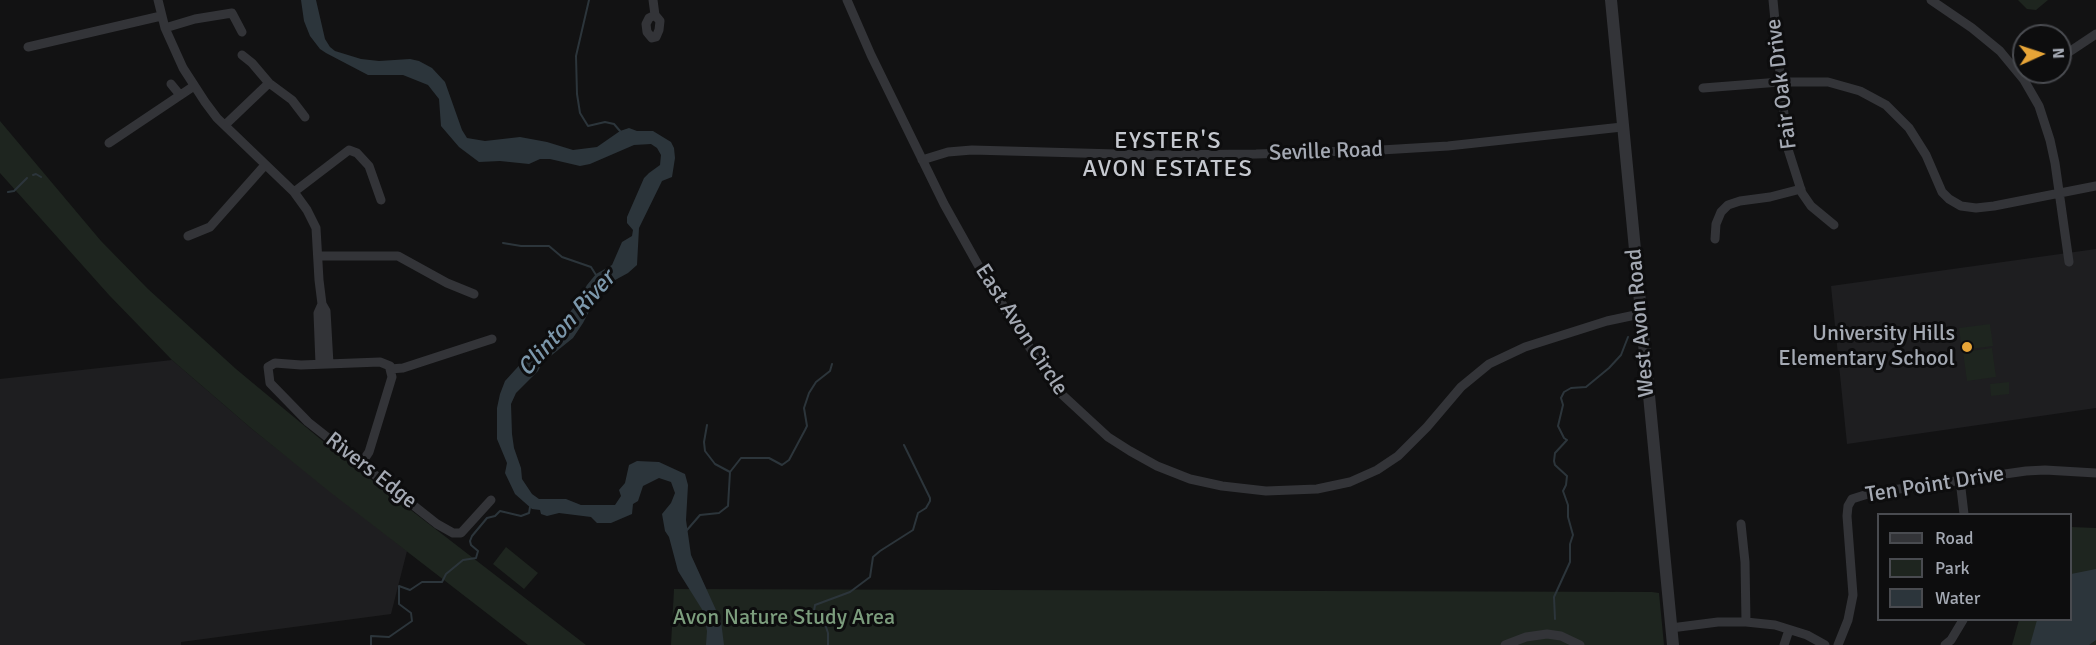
<!DOCTYPE html>
<style>
body{margin:0}
#map{position:relative;width:2096px;height:645px;overflow:hidden;background:#121213;font-family:Signika,sans-serif}
canvas{display:block}
.legend{position:absolute;left:1877px;top:513px;width:195px;height:108px;box-sizing:border-box;background:#0d0d0e;border:2px solid #494b50;margin:0;padding:8px 10px;list-style:none;font-size:18px;color:#a4a9b3}
.legend li{display:flex;align-items:center;gap:12px;height:30px}
.legend b{width:30px;border:2px solid #494b50}
.north{position:absolute;left:2012px;top:24px;width:60px;height:60px;box-sizing:border-box;background:#0d0d0e;border:2px solid #494b50;border-radius:50%;rotate:87deg;font-size:16px;font-weight:700;line-height:24px;text-align:center;color:#a4a9b3}
.north::after{content:'';display:block;margin:auto;width:21px;height:27px;background:#e6a437;clip-path:polygon(50% 0,100% 100%,50% 72%,0 100%)}
</style>
<div id="map">
<canvas width="2096" height="645"></canvas>
<ul class="legend">
<li><b style="height:8px;background:#333438"></b>Road</li>
<li><b style="height:16px;background:#1e251f"></b>Park</li>
<li><b style="height:16px;background:#2c353b"></b>Water</li>
</ul>
<div class="north">N</div>
</div>
<script>
const c = document.querySelector('canvas').getContext('2d');
c.lineJoin = 'round';
function paint(path, color) {
  c.fillStyle = color;
  c.fill(path, 'evenodd');
}
function toPath(rows) {
  const path = new Path2D();
  for (const r of rows) {
    path.moveTo(r[0], r[1]);
    for (let i = 2; i < r.length; i += 2) path.lineTo(r[i], r[i + 1]);
  }
  return path;
}
function trace(path, color, width, dash) {
  c.strokeStyle = color;
  c.lineWidth = width;
  c.lineCap = dash ? 'butt' : 'round';
  c.setLineDash(dash || []);
  c.stroke(path);
}
function drawText(font, color, halo, rows, align = 'center') {
  c.font = font + ' Signika,sans-serif';
  c.lineWidth = 6;
  c.setLineDash([]);
  c.textBaseline = 'middle';
  c.strokeStyle = halo;
  c.fillStyle = color;
  for (const [text, x, y, turn = 0] of rows) {
    c.save();
    c.translate(x, y);
    c.rotate((+turn || 0) * Math.PI / 180);
    c.textAlign = isNaN(turn) ? turn : align;
    if (halo) c.strokeText(text, 0, 0);
    c.fillText(text, 0, 0);
    c.restore();
  }
}
paint(toPath([
 [2096,249,2096,408,1847,444,1831,286],
 [172,360,252,429,407,551,391,614,181,642,181,645,0,645,0,379]
]), '#1e1e20');
paint(toPath([
 [2018,0,2048,0,2036,10,2027,9],
 [0,121,101,241,148,289,236,369,342,457,586,645,528,645,330,492,252,429,172,360,109,295,0,173],
 [1990,324,1993,346,1962,350,1959,328],
 [1992,348,1996,377,1967,381,1963,352],
 [2009,382,2009,394,1991,396,1990,384],
 [2071,527,2096,528,2096,645,2012,645,2019,620,2070,620],
 [506,547,538,573,524,589,493,564],
 [674,589,1652,592,1659,593,1664,645,671,645]
]), '#1e251f');
paint(toPath([
 [301,0,316,0,325,39,330,47,335,51,361,59,379,61,410,59,419,61,432,68,445,82,462,130,467,138,485,141,520,137,547,142,573,150,597,147,620,131,629,128,637,131,653,131,671,142,674,148,675,158,672,177,662,181,639,228,637,265,628,273,606,285,597,296,583,323,573,338,542,363,538,371,516,393,511,404,512,434,514,448,521,468,522,479,532,494,539,499,566,499,581,505,615,505,621,496,619,490,625,483,629,465,637,461,659,462,685,474,688,485,686,520,691,555,721,621,724,645,706,645,707,631,703,611,678,571,669,537,665,531,662,514,671,503,675,493,671,482,659,478,643,486,638,501,633,504,632,514,611,523,597,523,591,517,559,513,547,516,541,514,540,510,532,509,515,494,505,473,507,463,497,439,497,408,500,394,505,381,525,359,549,338,574,307,587,285,596,274,612,265,622,242,632,236,633,230,627,223,627,217,644,178,649,173,660,165,661,155,657,148,651,144,634,145,590,164,580,166,550,159,540,159,529,164,500,161,479,162,459,147,441,126,439,99,428,85,403,75,368,75,326,53,320,49,310,36,304,21],
 [2096,569,2096,640,2089,645,2030,645,2037,620,2070,620,2071,574]
]), '#2c353b');
trace(toPath([
 [589,0,576,56,577,94,580,113,588,126,605,122,614,124,620,131],
 [33,175,36,174,41,177],
 [8,192,14,191,27,178],
 [503,243,521,246,549,246,562,257,591,267,596,275],
 [707,425,704,442,705,451,715,464,730,472],
 [687,530,700,515,719,513,728,506,730,472,741,458,769,458,782,465,789,460,805,430,807,426,804,408,809,393,816,382,830,371,832,364],
 [1555,619,1554,597,1570,562,1570,544,1573,535,1568,517,1568,505,1563,491,1566,485,1567,476,1555,465,1554,461,1555,453,1567,440,1564,438,1558,426,1563,405,1561,398,1564,392,1571,388,1586,387,1609,368,1621,355,1628,337],
 [371,645,371,636,389,637,412,621,411,613,399,604,399,586,410,590,422,582,442,582,446,574,463,560,476,558,478,551,471,545,470,541,472,536,487,518,495,516,500,511,521,516,529,513,530,507],
 [828,645,828,633,826,627,816,616,814,611,815,605,850,592,870,577,873,557,880,551,913,530,918,513,926,508,930,501,930,498,904,445]
]), '#2c353b', 2);
trace(toPath([
 [158,0,165,28,183,68,205,102,217,118,294,192,307,210,316,228,319,280,322,304,326,311,329,364],
 [653,0,655,15,660,21,659,30,656,37,652,38,647,32,646,24,649,18,655,15],
 [847,0,871,55,944,204,982,272,1056,389,1108,437,1130,451,1157,466,1190,479,1222,486,1266,491,1317,489,1350,482,1377,470,1398,456,1427,427,1461,387,1489,364,1525,347,1607,321,1640,314],
 [1773,0,1787,146,1802,193,1811,206,1834,225],
 [1931,0,1972,28,2000,51,2024,80,2039,106,2050,140,2055,163,2069,262],
 [165,28,195,19,232,13,242,32],
 [28,47,161,16],
 [242,55,252,63,269,83,292,100,305,117],
 [2060,58,2096,34],
 [2024,80,2037,72],
 [171,84,180,95],
 [1703,88,1780,82,1828,82,1860,91,1886,105,1909,128,1926,155,1942,192,1949,199,1961,206,1976,208,1994,206,2096,186],
 [225,125,269,83],
 [109,143,194,86],
 [922,160,948,152,972,150,1153,155,1256,154,1381,150,1448,146,1622,127],
 [294,192,349,150,357,153,369,166,381,200],
 [188,236,210,227,265,165],
 [1715,239,1716,224,1721,212,1728,205,1740,201,1770,197,1801,189],
 [318,256,398,256,447,283,474,294],
 [320,364,318,313,322,304],
 [361,464,369,452,392,377,390,369],
 [1960,480,1964,514],
 [491,500,461,533,453,533,437,524,308,422,270,383,268,367,275,363,301,365,380,362,390,366,390,369,403,368,492,339],
 [1741,524,1745,562,1746,622],
 [1671,628,1718,622,1746,622,1775,625,1807,635,1825,645],
 [1505,645,1526,637,1547,634,1561,636,1580,645],
 [1784,645,1789,630],
 [1838,645,1848,620,1853,595,1847,516,1848,506,1852,499,1871,493,2026,471,2045,470,2096,473],
 [1945,645,1951,640,1963,620]
]), '#333438', 9);
trace(toPath([
 [1611,0,1673,645]
]), '#333438', 12);
for (const [x, y, r, color] of [
 [1967,347,6,"#e6a437"]
]) {
  const dot = new Path2D();
  dot.arc(x, y, r, 0, 2 * Math.PI);
  c.fillStyle = color;
  c.fill(dot);
  trace(dot, '#0d0d0e', 2);
}
drawText('22px', '#a4a9b3', '#0d0d0e', [
 ["Fair Oak Drive",1782,84,-97],
 ["Seville Road",1326,152,-2],
 ["West Avon Road",1641,323,-95],
 ["East Avon Circle",1021,330,57],
 ["Rivers Edge",371,471,38],
 ["Ten Point Drive",1935,485,-9]
]);
drawText('22px', '#a4a9b3', '#0d0d0e', [
 ["University Hills",1955,334],
 ["Elementary School",1955,359]
], 'right');
drawText('22px', '#7c9d7d', '#0d0d0e', [
 ["Avon Nature Study Area",784,618]
]);
c.letterSpacing = '1.5px';
drawText('24px', '#c5c8cf', '#0d0d0e', [
 ["EYSTER'S",1168,142],
 ["AVON ESTATES",1168,170]
]);
c.letterSpacing = '0px';
drawText('italic 24px', '#7c98ac', '#0d0d0e', [
 ["Clinton River",567,324,-48]
]);
</script>
